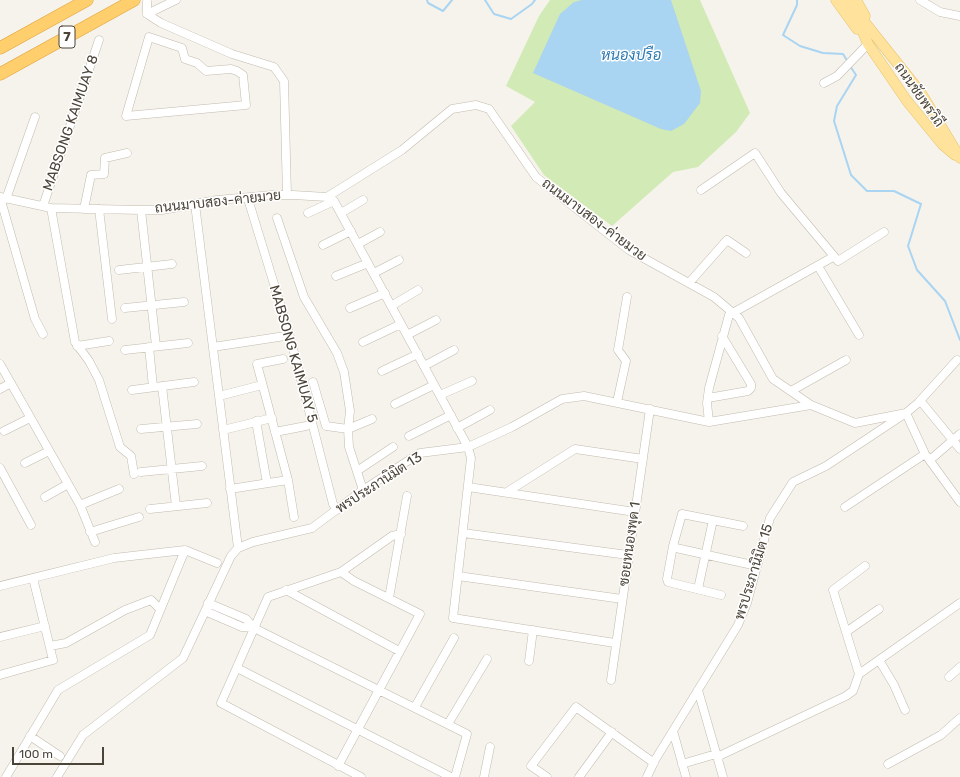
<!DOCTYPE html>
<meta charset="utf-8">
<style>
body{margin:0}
#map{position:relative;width:960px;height:777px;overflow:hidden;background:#f6f3ec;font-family:Rubik,sans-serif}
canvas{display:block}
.scale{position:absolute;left:12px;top:747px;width:92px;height:18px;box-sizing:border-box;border:2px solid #4b4439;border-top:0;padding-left:5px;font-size:12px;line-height:14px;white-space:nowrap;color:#4b4439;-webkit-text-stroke:3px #fff;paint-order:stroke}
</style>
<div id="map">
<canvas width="960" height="777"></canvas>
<div class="scale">100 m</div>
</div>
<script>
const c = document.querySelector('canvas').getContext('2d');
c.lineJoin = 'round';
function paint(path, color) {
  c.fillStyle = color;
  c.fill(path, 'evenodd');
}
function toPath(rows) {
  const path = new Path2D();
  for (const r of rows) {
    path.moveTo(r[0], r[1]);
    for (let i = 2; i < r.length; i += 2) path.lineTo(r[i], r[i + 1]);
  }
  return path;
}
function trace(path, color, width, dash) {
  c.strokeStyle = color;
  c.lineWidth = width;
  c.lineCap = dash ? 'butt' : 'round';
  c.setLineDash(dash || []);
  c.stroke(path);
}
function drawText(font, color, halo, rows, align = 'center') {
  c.font = font + ' Rubik,Sarabun,sans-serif';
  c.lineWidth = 3;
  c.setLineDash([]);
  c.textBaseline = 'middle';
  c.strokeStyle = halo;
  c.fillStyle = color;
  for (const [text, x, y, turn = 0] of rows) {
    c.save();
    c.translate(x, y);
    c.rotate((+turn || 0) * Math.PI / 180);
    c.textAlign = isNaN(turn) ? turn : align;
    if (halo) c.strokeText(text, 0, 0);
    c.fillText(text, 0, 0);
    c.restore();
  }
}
paint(toPath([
 [550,0,700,0,750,113,736,132,698,167,673,172,612,226,544,175,511,126,535,102,506,86,539,16]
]), '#d2eab5');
paint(toPath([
 [582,0,671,0,701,91,700,103,684,124,671,131,661,129,533,73,560,14,574,2]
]), '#a9d4f2');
trace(toPath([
 [427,0,428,3,443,11,452,0],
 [485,0,494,14,511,19,532,4,535,0],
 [797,0,797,5,783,35,800,46,823,53,843,54,848,62],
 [850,66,856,75,837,106,834,121,851,175,867,191,894,191,921,204,908,246,917,270,945,301,960,340]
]), '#a9d4f2', 2);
const minor = toPath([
 [920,0,940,12,960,16],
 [147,2,147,14],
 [147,14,161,23,232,54,274,67,284,81,287,195],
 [147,14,176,0],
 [149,37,182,48,185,59,197,63,206,71,231,69,237,71,243,75,246,105,126,116,149,37],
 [824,83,837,76,868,44],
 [701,190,755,153,781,193,838,261,884,232],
 [0,197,51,208,141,210,162,210,217,200,273,195,293,195,327,197,402,150,452,109,476,105,489,109,536,177,629,250,714,297,739,318,773,379,811,405,855,423,906,413,925,454,960,502],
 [0,197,35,319,43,334],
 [6,199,35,117],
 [248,199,289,333,333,504,337,510],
 [195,204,238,548],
 [43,206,99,40],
 [51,208,75,342,89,361,99,380,120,447,131,456,134,474],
 [84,209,91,175,104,174,105,158,127,153],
 [99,209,112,319],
 [141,210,156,346],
 [308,213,334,201,468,447,471,458,453,618,615,643],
 [341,213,363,200],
 [277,218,304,297,337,353,344,372,350,411,348,429,349,447,363,490],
 [358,244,380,232],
 [323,245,351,231],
 [818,266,859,335],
 [119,270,172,264],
 [374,273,399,260],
 [336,276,368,263],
 [689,283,727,240,746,253],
 [391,306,418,290],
 [125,308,184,302],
 [350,308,385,293],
 [407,335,436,320],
 [363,342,401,324],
 [77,346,109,341],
 [149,347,153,387],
 [213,347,285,336],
 [125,350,188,343],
 [283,359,257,364,288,480,294,517],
 [0,364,80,505,95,542],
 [424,366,454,350],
 [382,371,418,354],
 [313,382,326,426,348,429,372,419],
 [162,386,176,506],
 [0,389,11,383],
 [132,390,194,382],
 [791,391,846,360],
 [440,395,472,381],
 [219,396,262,385],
 [708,398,748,391,751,388,751,384,722,336],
 [617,402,626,361,618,350,627,297],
 [395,404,434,385],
 [923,404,960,449],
 [256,421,267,483],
 [709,422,707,403,709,388,729,315,833,257],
 [457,428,490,410],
 [141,429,197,424],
 [223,430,272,418],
 [4,431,30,418],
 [275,432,306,426],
 [409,436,451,415],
 [930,460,960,434],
 [25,463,49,451],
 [0,468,31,525],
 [357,471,393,447],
 [141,472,202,466],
 [468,487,635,512],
 [230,489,288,480],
 [507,492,575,449,643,459],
 [45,497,68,484],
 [80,505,119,489],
 [845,507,925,454],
 [150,509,207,503],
 [743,526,682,514,673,546,676,548,757,566],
 [90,532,139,517],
 [463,533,628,555],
 [673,546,667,579,668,582,721,595],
 [458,576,622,599],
 [0,586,114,558,185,550,217,563],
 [698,589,713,520],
 [286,590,399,651],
 [389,598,407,496],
 [208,603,246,619,254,628],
 [205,611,242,627,254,628,467,734,455,777],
 [846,632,879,609],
 [0,637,45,626],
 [50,646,66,643,125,610,151,600,160,609],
 [879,660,894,685,905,710],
 [529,661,533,630],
 [237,668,451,777],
 [859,674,960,603],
 [0,675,53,660,33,578],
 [949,677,960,667],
 [611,680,650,409],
 [698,690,723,777],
 [415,707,454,638],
 [448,724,487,659],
 [673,731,686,777],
 [30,736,60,756],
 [717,757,846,696,853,691,859,674,833,590,865,566],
 [682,764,716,754],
 [888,764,941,735,960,718],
 [338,766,420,614,354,581,341,572],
 [6,777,58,690,150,635,185,550],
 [57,777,83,735,183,658,231,556,238,548,253,542,312,528,363,490,420,453,468,447,512,427,562,399,584,396,709,422,811,405],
 [361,777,221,703,268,597,341,572,392,536,401,534],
 [484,777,490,747],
 [547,777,531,766,576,707,654,763],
 [579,777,612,732],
 [647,777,655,760,738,625,747,603,770,518,793,482,826,466,906,413,918,403,957,360]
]);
const major = toPath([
 [836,0,857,29],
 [847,0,921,93,960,158],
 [856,0,865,16],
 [857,18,868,44,907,101,943,145,955,155]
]);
const highway = toPath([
 [0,48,87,0],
 [0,74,134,0]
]);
trace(minor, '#c2bbae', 9);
trace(major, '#e6c16a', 11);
trace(highway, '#e0a43c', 13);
trace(minor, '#fff', 8);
trace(major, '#ffe39c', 10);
trace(highway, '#ffcf6e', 12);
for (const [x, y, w] of [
 [67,37,16]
]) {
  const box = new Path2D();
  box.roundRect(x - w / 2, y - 11, w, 22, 3);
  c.fillStyle = '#fff';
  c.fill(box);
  trace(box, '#4b4439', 1);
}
drawText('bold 13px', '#4b4439', null, [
 ["7",67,37]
]);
drawText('14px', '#4b4439', '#fff', [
 ["ถนนชัยพรวิถี",919,95,55],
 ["MABSONG KAIMUAY 8",71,123,-71],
 ["ถนนมาบสอง-ค่ายมวย",218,202,-6],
 ["ถนนมาบสอง-ค่ายมวย",594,220,37],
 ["MABSONG KAIMUAY 5",293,354,74],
 ["พรประภานิมิต 13",379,483,-33],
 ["ซอยหนองพุด 1",630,544,-82],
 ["พรประภานิมิต 15",754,572,-73]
]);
drawText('italic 15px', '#2e7ab2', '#fff', [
 ["หนองปรือ",631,56]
]);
</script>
